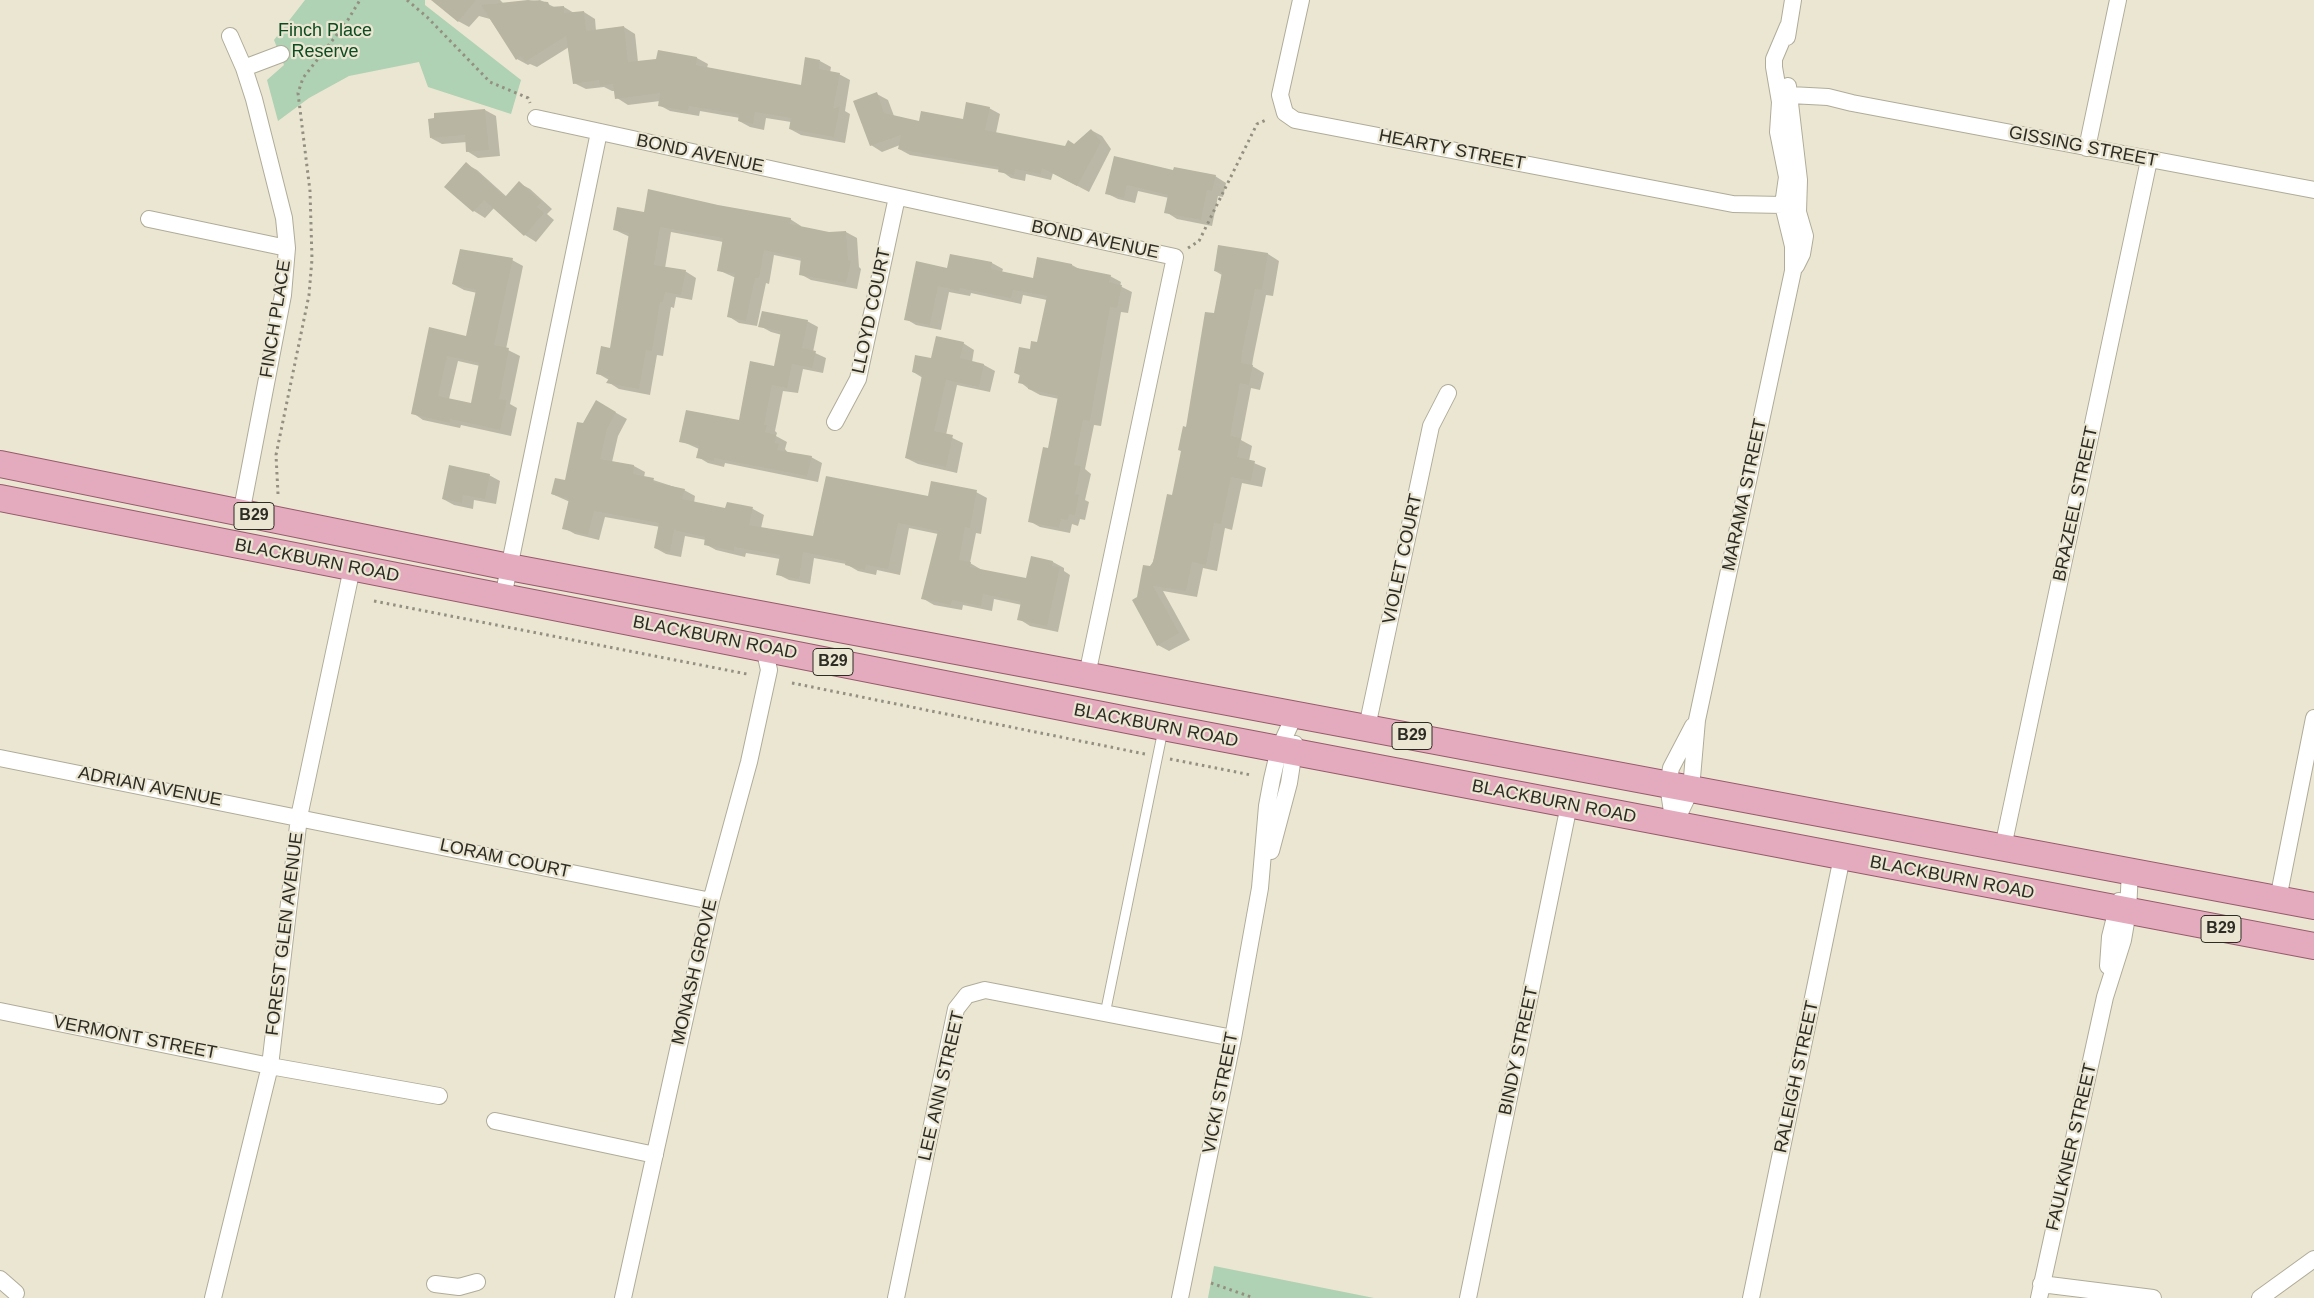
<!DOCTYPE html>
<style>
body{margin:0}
canvas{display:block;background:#eae6d2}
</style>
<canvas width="2314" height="1298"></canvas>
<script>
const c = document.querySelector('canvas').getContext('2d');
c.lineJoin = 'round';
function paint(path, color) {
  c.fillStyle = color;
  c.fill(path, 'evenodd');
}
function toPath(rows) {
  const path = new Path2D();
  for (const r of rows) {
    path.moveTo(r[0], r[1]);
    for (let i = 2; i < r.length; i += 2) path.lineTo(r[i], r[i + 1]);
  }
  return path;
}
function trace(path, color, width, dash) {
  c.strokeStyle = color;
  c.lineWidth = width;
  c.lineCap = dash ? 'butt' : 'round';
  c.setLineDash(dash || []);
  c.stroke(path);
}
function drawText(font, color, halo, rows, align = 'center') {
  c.font = font + ' Helvetica,sans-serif';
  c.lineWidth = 4.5;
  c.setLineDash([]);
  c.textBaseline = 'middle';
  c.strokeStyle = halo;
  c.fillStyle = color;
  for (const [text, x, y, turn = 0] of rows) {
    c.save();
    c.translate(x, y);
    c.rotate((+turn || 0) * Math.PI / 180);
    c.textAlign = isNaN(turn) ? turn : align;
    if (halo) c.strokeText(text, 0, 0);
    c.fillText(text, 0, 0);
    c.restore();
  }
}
paint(toPath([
 [305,0,425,0,425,5,521,80,511,114,428,87,419,62,349,76,309,98,278,121,267,80,284,65,274,40],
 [1214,1266,1374,1298,1208,1298]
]), '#afd1b4');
paint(toPath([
 [447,0,500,0,504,4,540,0,556,8,564,7,574,13,584,12,595,19,596,31,624,27,635,34,638,62,697,58,708,64,707,68,802,86,820,61,831,67,830,73,839,74,850,80,845,111,850,114,845,143,801,135,790,129,791,122,766,118,764,130,750,127,739,121,740,118,700,111,699,116,670,111,659,105,660,101,628,105,617,98,616,91,612,91,604,87,586,89,574,83,569,47,537,67,530,64,528,65,517,59,490,19,479,16,469,27,458,21],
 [877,94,888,100,894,116,920,122,964,121,989,108,1000,114,996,133,1065,147,1074,145,1091,130,1102,136,1111,149,1089,192,1053,173,1051,180,1026,174,1025,181,1011,178,1000,170,910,155,899,149,900,145,882,152,871,145],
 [485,110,496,116,500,156,478,158,467,151,467,142,442,144,431,138],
 [1115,158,1174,172,1215,176,1226,183,1223,197,1218,196,1212,226,1177,219,1166,212,1169,198,1138,191,1135,203,1118,199,1106,193],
 [466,164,477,170,507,197,519,183,530,189,552,209,547,214,554,220,536,242,525,235,494,208,485,218,474,211,446,187],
 [717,206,790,219,801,226,801,228,828,234,846,232,857,238,859,267,861,269,857,289,811,280,800,274,802,261,774,255,769,284,766,283,757,326,739,323,728,316,736,278,718,270,723,242,671,232,665,268,685,271,696,278,692,300,676,297,674,308,671,307,663,356,657,355,650,395,619,389,608,382,609,380,597,373,611,349,630,237,615,230,645,214],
 [1219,246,1268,254,1279,261,1273,296,1266,295,1253,359,1252,366,1264,373,1260,390,1251,388,1241,440,1252,446,1249,461,1266,468,1262,487,1242,483,1232,530,1225,528,1217,571,1203,568,1197,597,1163,591,1190,640,1169,651,1158,645,1151,568,1173,496,1187,428,1216,315,1222,275,1215,271],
 [951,256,992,263,1003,269,1002,272,1034,279,1072,265,1081,270,1110,276,1121,282,1120,286,1132,292,1128,313,1121,312,1101,426,1094,425,1085,469,1091,474,1085,500,1089,502,1085,520,1080,519,1078,526,1072,524,1070,533,1040,527,1029,521,1049,450,1059,399,1040,395,1029,389,1020,382,1021,376,1015,373,1038,343,1047,300,1023,295,1021,304,971,293,970,296,949,292,941,330,916,325,906,319,948,269],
 [512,260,523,266,506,349,520,356,510,404,517,408,511,436,461,425,460,428,423,420,413,413,430,329,467,337,477,293,464,290,453,284],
 [458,361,480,366,472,404,449,399],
 [807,321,818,327,813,352,826,358,823,373,803,369,798,393,783,391,775,431,777,433,776,436,787,442,785,449,788,453,811,457,822,463,818,482,725,463,724,467,708,463,698,457,699,449,681,441,740,421,775,367,782,335,771,332,760,326],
 [963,343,974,350,972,362,984,365,995,371,990,392,957,385,946,435,963,443,957,473,918,464,906,458,923,378,913,372],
 [597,402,627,419,618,436,612,462,634,466,645,472,644,477,684,490,695,496,694,503,726,509,753,509,764,515,761,528,814,537,929,497,976,492,987,498,981,534,976,533,970,563,982,570,1027,579,1032,557,1053,562,1064,568,1064,571,1070,575,1058,632,1030,626,1019,619,1022,605,994,599,992,611,963,605,962,610,934,605,922,598,938,534,909,528,900,575,877,570,876,575,858,571,846,564,814,558,810,584,789,580,777,574,780,559,746,553,745,557,716,550,705,544,706,540,685,536,681,557,666,554,655,548,660,527,605,517,599,540,575,534,564,528,570,502,552,494,566,482,584,424],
 [489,475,500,481,496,504,474,500,473,509,454,505,443,499]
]), '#0003');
paint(toPath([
 [431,0,476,0,458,22],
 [528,0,548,2,550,7,564,6,564,13,584,11,586,31,624,26,628,62,656,59,658,50,697,57,696,65,801,85,805,57,820,60,819,69,840,73,833,109,840,106,834,137,789,129,791,118,755,112,753,124,738,121,739,114,689,106,688,111,658,106,660,93,615,99,613,84,600,86,599,80,573,84,566,36,525,62,521,56,516,60,481,5],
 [877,92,884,113,919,121,921,111,963,119,966,102,990,107,985,130,1065,146,1068,140,1074,144,1091,129,1101,142,1077,186,1042,168,1041,174,1015,169,1014,175,998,172,999,167,898,149,901,135,870,146,853,101],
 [485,109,489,150,466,152,465,135,430,138,428,119,434,118,434,113],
 [1114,156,1173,170,1174,167,1216,175,1212,191,1207,190,1201,220,1164,213,1168,195,1127,185,1124,198,1105,194],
 [466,162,505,197,519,181,541,202,537,207,544,213,524,236,484,200,473,212,444,187],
 [648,189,718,205,791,218,790,224,829,232,846,231,848,260,851,261,846,283,799,275,801,258,764,250,759,278,755,278,746,321,727,317,735,274,717,271,723,238,660,227,654,265,686,270,681,295,665,292,663,302,660,302,652,351,646,350,639,389,606,383,610,377,596,374,601,346,610,348,629,233,613,230,617,207,644,212],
 [1218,245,1268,253,1262,290,1255,289,1242,352,1241,363,1253,365,1249,385,1240,383,1230,436,1241,438,1237,457,1255,461,1251,481,1231,477,1221,524,1214,523,1206,565,1192,562,1186,591,1153,586,1179,633,1157,646,1132,600,1137,597,1143,565,1150,566,1153,562,1167,494,1172,495,1181,451,1178,450,1183,426,1186,427,1205,312,1214,313,1222,272,1214,271],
 [460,249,513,258,494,345,509,348,499,399,507,400,500,430,450,419,450,423,411,414,429,327,466,336,476,290,452,284],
 [447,356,479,363,471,403,438,396],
 [950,254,992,262,991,269,1033,278,1037,257,1072,264,1072,267,1111,275,1109,282,1122,285,1117,308,1110,307,1090,421,1083,420,1074,465,1081,466,1075,494,1079,495,1075,515,1069,514,1068,520,1061,519,1059,528,1028,522,1043,447,1048,448,1058,396,1028,389,1028,385,1018,383,1020,374,1014,373,1019,347,1030,349,1031,341,1037,342,1047,296,1013,290,1011,298,960,288,959,291,938,286,930,325,904,320,916,261,947,268],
 [762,311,808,320,802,348,816,351,812,368,792,364,787,388,772,385,764,425,767,425,765,432,776,435,775,443,779,444,777,450,812,456,807,476,714,458,714,461,696,458,699,446,679,442,686,410,739,420,750,361,774,366,781,331,758,327],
 [936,336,964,342,960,358,984,364,979,387,946,380,934,431,953,435,946,467,905,458,922,375,912,372,915,355,931,358],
 [596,400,616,412,607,429,600,459,634,465,633,474,654,478,653,482,685,489,682,499,725,508,727,502,753,507,749,525,813,536,826,476,928,496,931,481,977,490,970,528,965,527,959,560,971,562,970,567,1026,578,1031,556,1053,561,1052,566,1060,567,1047,626,1017,620,1021,602,983,594,981,606,952,600,951,605,921,599,938,531,898,523,888,569,866,565,865,570,845,565,846,561,803,552,799,579,776,575,780,555,734,547,734,551,704,545,705,537,674,530,670,552,654,548,659,523,594,511,588,535,562,529,569,499,551,494,555,478,565,480,577,422,583,423],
 [449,465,490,474,485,499,463,495,462,503,442,499]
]), '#b8b5a2');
const lane = toPath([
 [1105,1014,1163,730]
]);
const street = toPath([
 [1301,0,1280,95,1285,113,1295,120,1733,204,1783,205,1798,212],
 [230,36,244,68,254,99,284,218,287,248,283,295,241,514],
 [1787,37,1793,0],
 [244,68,281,54],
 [1788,86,1799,180,1798,212,1805,236,1802,254,1796,266],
 [1790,95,1828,97,1852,103,2314,190],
 [536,118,1175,257,1087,675],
 [2087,148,2118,0],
 [149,219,287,248],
 [835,422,858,379,897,197],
 [503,597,599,132],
 [1367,727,1431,426,1448,393],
 [0,758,711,901],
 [1674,825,1691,789,1697,720,1793,271,1793,246,1783,205,1787,177,1778,132,1780,102,1774,67,1774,59,1788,26],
 [1674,825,1668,785,1671,768,1693,726],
 [2003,847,2149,160],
 [1271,851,1289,783,1295,744],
 [2278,899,2314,718],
 [2108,966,2110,937,2119,901],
 [0,1011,270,1066,439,1096],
 [495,1121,655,1155],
 [0,1279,16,1293],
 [435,1284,459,1287,477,1282],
 [2041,1284,2153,1298],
 [213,1298,270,1066,299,817,352,568],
 [623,1298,711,901,749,762,769,670,764,648],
 [896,1298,956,1009,967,995,985,990,1233,1038],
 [1180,1298,1233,1038,1260,888,1267,806,1272,779,1279,749,1295,714],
 [1468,1298,1569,805],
 [1751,1298,1842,857],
 [2039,1298,2105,997,2123,940,2128,911,2130,871],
 [2260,1298,2314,1259]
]);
const primary = toPath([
 [0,464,509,567,2314,906],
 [0,498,1163,727,2314,946]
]);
trace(lane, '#b0ac99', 11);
trace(street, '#b0ac99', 18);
trace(primary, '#985a6c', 28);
trace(toPath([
 [407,0,427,17,490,82,528,98,530,103],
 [297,53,322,52],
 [1188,248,1199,241,1257,124,1268,119],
 [278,494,276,455,309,295,312,259,310,191,298,93,303,78,346,23,360,0],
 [374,601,747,674],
 [792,683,1145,754],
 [1170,759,1251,775],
 [1211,1283,1254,1298]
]), '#939082', 3, [2.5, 4]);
trace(lane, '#fff', 9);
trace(street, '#fff', 16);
trace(primary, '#e4abbe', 26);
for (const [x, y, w] of [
 [254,516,40],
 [833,662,40],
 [1412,736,40],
 [2221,929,40]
]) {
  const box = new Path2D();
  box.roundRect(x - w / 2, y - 13.5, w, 27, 4);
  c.fillStyle = '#eae6d2';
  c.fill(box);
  trace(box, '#2d2c24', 1);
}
drawText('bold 16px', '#2d2c24', null, [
 ["B29",254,516],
 ["B29",833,662],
 ["B29",1412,736],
 ["B29",2221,929]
]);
drawText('18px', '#0c4c21', '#eae6d2', [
 ["Finch Place",325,31],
 ["Reserve",325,52]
]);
drawText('18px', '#2d2c24', '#eae6d2', [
 ["GISSING STREET",2083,147,11],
 ["HEARTY STREET",1452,150,11],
 ["BOND AVENUE",700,154,12],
 ["BOND AVENUE",1095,240,12],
 ["LLOYD COURT",872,311,-78],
 ["FINCH PLACE",276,319,-81],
 ["MARAMA STREET",1745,495,-78],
 ["BRAZEEL STREET",2076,504,-78],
 ["VIOLET COURT",1403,559,-78],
 ["BLACKBURN ROAD",317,561,11],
 ["BLACKBURN ROAD",715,638,11],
 ["BLACKBURN ROAD",1156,726,11],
 ["ADRIAN AVENUE",150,787,11],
 ["BLACKBURN ROAD",1554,802,11],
 ["LORAM COURT",505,859,12],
 ["BLACKBURN ROAD",1952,878,11],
 ["FOREST GLEN AVENUE",285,934,-83],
 ["MONASH GROVE",695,972,-77],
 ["VERMONT STREET",135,1038,11],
 ["BINDY STREET",1519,1051,-78],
 ["RALEIGH STREET",1797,1077,-78],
 ["LEE ANN STREET",942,1086,-77],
 ["VICKI STREET",1221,1093,-79],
 ["FAULKNER STREET",2072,1147,-77]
]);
</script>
